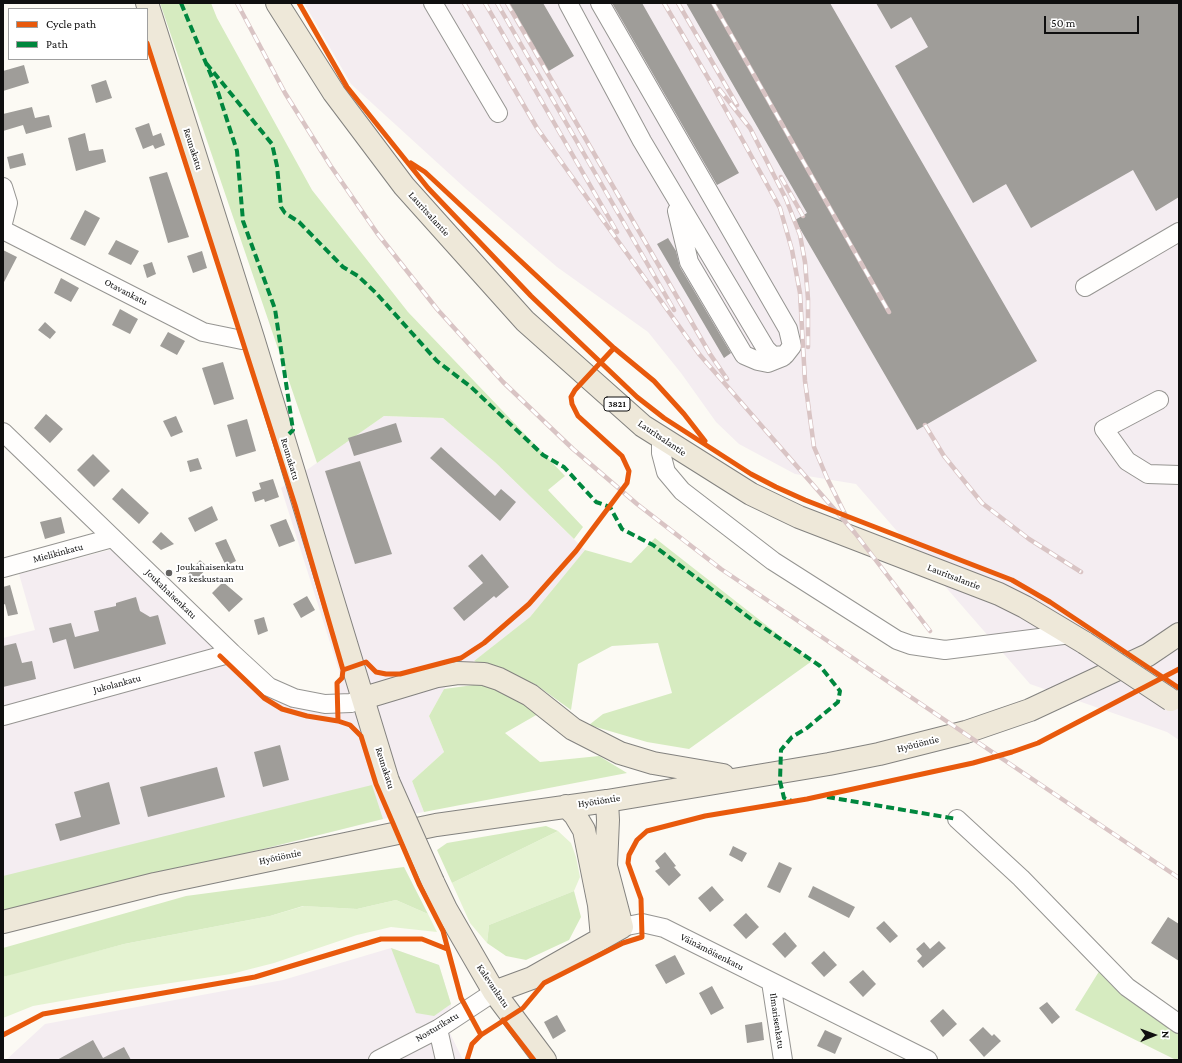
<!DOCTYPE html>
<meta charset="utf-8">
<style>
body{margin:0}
#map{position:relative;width:1182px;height:1063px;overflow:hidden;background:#fcfaf4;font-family:"Crimson Pro",serif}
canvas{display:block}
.frame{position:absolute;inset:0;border:4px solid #0f0f0f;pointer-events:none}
.legend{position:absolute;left:8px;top:8px;width:140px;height:52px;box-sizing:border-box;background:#fff;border:1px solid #9f9f9f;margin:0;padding:5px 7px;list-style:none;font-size:12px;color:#0f0f0f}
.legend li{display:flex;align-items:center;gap:8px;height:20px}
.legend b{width:20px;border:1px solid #9f9f9f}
.north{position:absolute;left:1134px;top:1015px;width:40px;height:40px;-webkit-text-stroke:3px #fff;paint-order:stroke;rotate:89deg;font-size:11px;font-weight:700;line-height:16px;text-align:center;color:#0f0f0f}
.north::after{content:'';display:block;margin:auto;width:14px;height:18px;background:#0f0f0f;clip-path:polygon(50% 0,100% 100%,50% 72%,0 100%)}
.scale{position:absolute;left:1044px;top:16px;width:95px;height:18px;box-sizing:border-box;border:2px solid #0f0f0f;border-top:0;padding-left:5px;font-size:12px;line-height:14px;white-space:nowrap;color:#0f0f0f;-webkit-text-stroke:3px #fff;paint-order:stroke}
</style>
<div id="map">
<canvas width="1182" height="1063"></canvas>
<div class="frame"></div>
<ul class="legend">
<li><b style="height:5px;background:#e8590c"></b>Cycle path</li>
<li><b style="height:5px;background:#00873e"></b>Path</li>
</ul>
<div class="north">N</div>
<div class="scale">50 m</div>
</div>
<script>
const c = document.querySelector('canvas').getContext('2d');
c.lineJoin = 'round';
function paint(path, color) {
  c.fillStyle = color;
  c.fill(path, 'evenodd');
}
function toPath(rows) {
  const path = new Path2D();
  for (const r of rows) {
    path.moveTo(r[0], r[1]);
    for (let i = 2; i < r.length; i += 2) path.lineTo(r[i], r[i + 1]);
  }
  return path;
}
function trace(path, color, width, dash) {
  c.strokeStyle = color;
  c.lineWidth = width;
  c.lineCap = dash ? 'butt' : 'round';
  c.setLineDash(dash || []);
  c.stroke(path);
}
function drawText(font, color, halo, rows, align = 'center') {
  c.font = font + ' "Crimson Pro",serif';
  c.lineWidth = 4;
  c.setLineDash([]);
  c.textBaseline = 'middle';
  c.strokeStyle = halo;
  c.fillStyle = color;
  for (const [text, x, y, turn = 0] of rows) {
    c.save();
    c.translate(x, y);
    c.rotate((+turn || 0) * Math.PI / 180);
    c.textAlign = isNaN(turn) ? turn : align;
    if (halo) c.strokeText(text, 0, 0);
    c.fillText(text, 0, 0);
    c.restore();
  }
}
paint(toPath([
 [304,3,1179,3,1179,740,1167,732,1030,684,856,484,795,474,739,444,716,422,681,373,648,332,557,267,465,188,351,84],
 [384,416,443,418,496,463,585,550,530,617,474,661,444,689,429,716,444,752,412,781,424,812,383,819,3,914,3,638,35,630,19,574,128,545,271,680,295,690,340,700,340,674,281,488],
 [391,948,439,965,451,1004,447,1027,463,1060,6,1060,45,1024,283,980]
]), '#f4edf1');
paint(toPath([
 [558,831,571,843,576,857,580,877,574,891,489,925,487,943,470,923,452,883],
 [396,900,428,914,437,932,391,927,357,935,274,963,231,974,124,990,33,1006,3,1018,3,977,22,971,124,944,270,916,304,906,357,909]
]), '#e5f3d2');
paint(toPath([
 [160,3,211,3,217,18,312,190,408,312,565,476,548,490,583,527,574,539,496,463,443,418,384,416,317,463],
 [655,538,812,661,689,749,647,742,589,725,603,714,672,693,658,643,612,646,578,664,571,710,535,684,474,661,530,617,585,550,631,563],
 [481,684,508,691,538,714,505,733,540,762,599,756,627,773,424,812,412,781,444,752,429,716,444,689],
 [372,785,383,819,3,914,3,876],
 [546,826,558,831,452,883,437,850,447,843],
 [404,867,428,914,396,900,357,909,303,906,270,916,124,944,3,977,3,948,186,896],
 [574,891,581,917,569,940,526,960,506,956,487,943,489,925],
 [391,948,439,965,451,1004,434,1016,416,1013],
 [1103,965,1179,1015,1179,1060,1176,1060,1075,1010]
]), '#d6ebc0');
paint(toPath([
 [508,3,543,3,574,56,547,72],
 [612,3,642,3,739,173,717,185],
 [686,3,830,3,1037,361,917,430,795,220,807,213],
 [876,3,1179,3,1179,197,1156,211,1133,170,1031,228,1006,184,973,203,895,66,928,47,911,17,891,29],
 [24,65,29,83,3,91,3,71],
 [106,80,112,98,96,103,91,85],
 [32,107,35,118,49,115,52,127,26,134,23,125,3,131,3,114],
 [149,123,153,136,161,133,165,145,155,149,153,145,143,149,135,128],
 [85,133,89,151,103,149,106,162,76,171,68,138],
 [23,153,26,165,10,169,7,157],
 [167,172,189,237,168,243,149,177],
 [85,210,100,218,85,246,70,239],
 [668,238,676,251,680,267,731,353,724,358,657,244],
 [116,240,139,251,131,265,108,254],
 [3,250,17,257,3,284],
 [202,251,207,268,193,273,187,256],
 [152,262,156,274,147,278,143,265],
 [61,278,79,288,71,302,54,293],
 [120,309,138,319,130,334,112,325],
 [45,322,56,332,50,339,38,330],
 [168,332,185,341,177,355,160,346],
 [223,362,234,399,214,405,202,368],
 [46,414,63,429,50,443,34,428],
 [176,416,183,432,171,437,163,421],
 [247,419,256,451,236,457,227,425],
 [396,423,402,442,354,456,348,438],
 [441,447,495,496,501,489,516,502,500,521,430,458],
 [93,454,110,471,94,487,77,470],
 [198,458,202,469,190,472,187,461],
 [360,461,392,554,355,564,325,471],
 [273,479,279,497,265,502,264,499,255,502,252,492,261,489,259,483],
 [122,488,149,513,139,524,112,499],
 [212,506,218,520,195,532,188,518],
 [61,517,65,533,45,539,40,522],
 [286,519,295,541,279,547,270,525],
 [161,532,174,544,161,550,152,542],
 [226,539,236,561,226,566,215,543],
 [482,554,509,587,496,598,494,596,464,621,453,608,483,583,468,566],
 [200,560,208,567,195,581,188,574],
 [223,582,243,599,229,612,212,593],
 [10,585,18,614,8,616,5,604,3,605,3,587],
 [307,596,315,610,301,618,293,604],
 [136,597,140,611,150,617,158,615,166,644,74,669,66,639,53,643,49,628,71,623,75,637,99,631,94,611,116,606,116,603],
 [264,617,268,631,258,635,254,620],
 [16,643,22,663,32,661,36,679,3,687,3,646],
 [280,745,289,780,263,787,254,752],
 [217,767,225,797,148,817,140,787],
 [109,782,120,824,60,841,55,824,81,817,74,792],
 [733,846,747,853,742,862,729,855],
 [665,852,676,866,674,867,681,875,669,886,655,871,660,868,655,861],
 [779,862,792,868,780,893,767,887],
 [712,886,724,900,710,912,698,898],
 [813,886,855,907,849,918,808,897],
 [746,913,759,927,746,939,733,925],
 [1168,917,1179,924,1179,961,1151,943],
 [884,921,898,936,890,943,876,928],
 [785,932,797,946,785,958,772,944],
 [939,941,946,948,923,968,917,961,922,956,916,949,924,942,930,949],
 [824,951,837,965,824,977,811,963],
 [675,955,685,974,666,984,655,965],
 [863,970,876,984,863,997,849,982],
 [712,986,724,1008,711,1015,699,993],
 [1047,1002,1060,1017,1052,1024,1039,1008],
 [943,1009,957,1024,943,1037,930,1021],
 [557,1015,566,1031,553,1039,544,1022],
 [762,1022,764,1040,747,1043,745,1025],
 [983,1027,992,1036,994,1034,1001,1041,984,1057,969,1040],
 [825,1030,842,1038,835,1054,817,1046],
 [93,1040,103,1058,124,1047,131,1060,57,1060]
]), '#9f9d99');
const minor = toPath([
 [433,3,498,113],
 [568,3,642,141,766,349,773,356,785,355,792,346,788,329,600,3],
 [3,187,8,203,3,223],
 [677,211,689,262,744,355,758,361,768,363,783,357],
 [3,230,203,332,242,340,253,338],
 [1085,287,1179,232],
 [1159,400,1104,429,1127,461,1148,474,1179,475],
 [3,432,232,653,269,687,294,698,325,704,351,703,364,698],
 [661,439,661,453,666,472,682,491,773,561,897,640,911,645,945,650,1071,634],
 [3,568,112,538],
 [3,716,232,653],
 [957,819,1021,878,1127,987,1179,1024],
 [622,927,642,923,664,928,928,1060],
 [771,982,783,1060],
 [438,1029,445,1060],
 [378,1060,438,1029,494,992]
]);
const major = toPath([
 [147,3,253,338,388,781],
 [277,3,334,93,404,186,525,321,643,426,751,494,799,517,999,594,1025,607,1085,643],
 [364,698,437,676,458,673,484,674,499,679,530,695,573,729,620,753,653,763,723,775],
 [566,806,575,815,584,830,599,905,602,938],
 [433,882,446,909,494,992,545,1060],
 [3,922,155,884,436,825,607,801,829,764,879,754,966,732,1030,710,1148,655,1179,634],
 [494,992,532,978,622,927,606,866,608,820,607,801]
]);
trace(minor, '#969592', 20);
trace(major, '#83827f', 24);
trace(minor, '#fffefd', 18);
trace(major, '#eee8d9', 22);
const rail = toPath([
 [237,3,285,93,330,165,377,233,437,309,503,382,573,449,637,504,721,569,1179,878],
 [464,3,537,128,699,354,855,533,930,631],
 [485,3,617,232],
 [497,3,674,310],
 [507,3,710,354,727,379],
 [664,3,711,83,780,208,792,250,800,293,805,381,814,447,827,478,847,518],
 [678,3,737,105],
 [713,3,889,312],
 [719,89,750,128,786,199,800,235,805,262,808,299,808,347],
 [781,177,803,216],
 [925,425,944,456,982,503,1029,539,1081,572]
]);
trace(rail, '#d9c4c4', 4.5);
trace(rail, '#fff', 3, [9]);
const majorBridge = toPath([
 [1085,643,1171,700],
 [388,781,433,882]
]);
trace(majorBridge, '#83827f', 24, []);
trace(majorBridge, '#eee8d9', 22);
trace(toPath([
 [181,3,218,92,237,151,243,221,275,309,293,430,289,434],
 [206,63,272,144,277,166,281,207,285,213,299,222,343,267,358,276,376,293,437,361,471,387,543,455,564,467,596,502,610,507,622,529,653,545,751,619,820,666,840,691,838,702,807,728,792,737,781,750,780,781,784,798,792,801],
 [827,797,957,819]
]), '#00873e', 4, [8, 4]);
trace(toPath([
 [299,3,347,87,428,188,531,296,637,397,664,418,751,474,776,487,805,500,1012,580,1050,602,1179,688],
 [147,43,295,505,343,670,342,678,337,683,338,721,350,725,361,736,376,784,392,821,419,884,443,931,461,998,481,1035],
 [411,163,425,172,614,348,654,381,684,414,705,441],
 [220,656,264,698,282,709,307,716,338,721],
 [343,670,366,662,376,672,386,674,400,674,461,658,484,643,529,604,576,551,627,483,629,471,622,456,578,416,572,404,571,397,575,390,614,348],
 [503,1020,534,1060],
 [3,1035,43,1014,255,977,381,939,422,939,447,949],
 [467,1060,472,1044,481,1035,523,1008,544,983,623,943,642,937,641,899,628,863,629,855,637,840,647,831,705,816,807,799,973,763,1012,752,1038,743,1179,669]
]), '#e8590c', 5);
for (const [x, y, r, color] of [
 [169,573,4,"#62615f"]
]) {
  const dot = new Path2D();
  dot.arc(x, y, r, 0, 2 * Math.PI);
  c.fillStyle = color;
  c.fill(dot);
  trace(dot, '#fff', 1.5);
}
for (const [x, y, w] of [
 [617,404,26]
]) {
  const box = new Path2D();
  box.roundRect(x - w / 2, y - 7, w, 14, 3);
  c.fillStyle = '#fff';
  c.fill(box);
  trace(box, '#0f0f0f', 1);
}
drawText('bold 9px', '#0f0f0f', null, [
 ["3821",617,404]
]);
drawText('10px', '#0f0f0f', '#fff', [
 ["Reunakatu",193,149,72],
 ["Lauritsalantie",429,214,48],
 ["Otavankatu",126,292,27],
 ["Lauritsalantie",662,438,34],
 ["Reunakatu",290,459,73],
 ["Mielikinkatu",58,553,-15],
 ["Lauritsalantie",954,577,21],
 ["Joukahaisenkatu",171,594,44],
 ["Jukolankatu",117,684,-15],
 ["Hyötiöntie",918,744,-14],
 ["Reunakatu",385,768,72],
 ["Hyötiöntie",599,801,-9],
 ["Hyötiöntie",280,857,-12],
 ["Väinämöisenkatu",712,952,27],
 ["Kalevankatu",493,986,56],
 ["Ilmarisenkatu",777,1021,82],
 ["Nosturikatu",437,1027,-31]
]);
drawText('10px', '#0f0f0f', '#fff', [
 ["Joukahaisenkatu",177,567],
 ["78 keskustaan",177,579]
], 'left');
</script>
